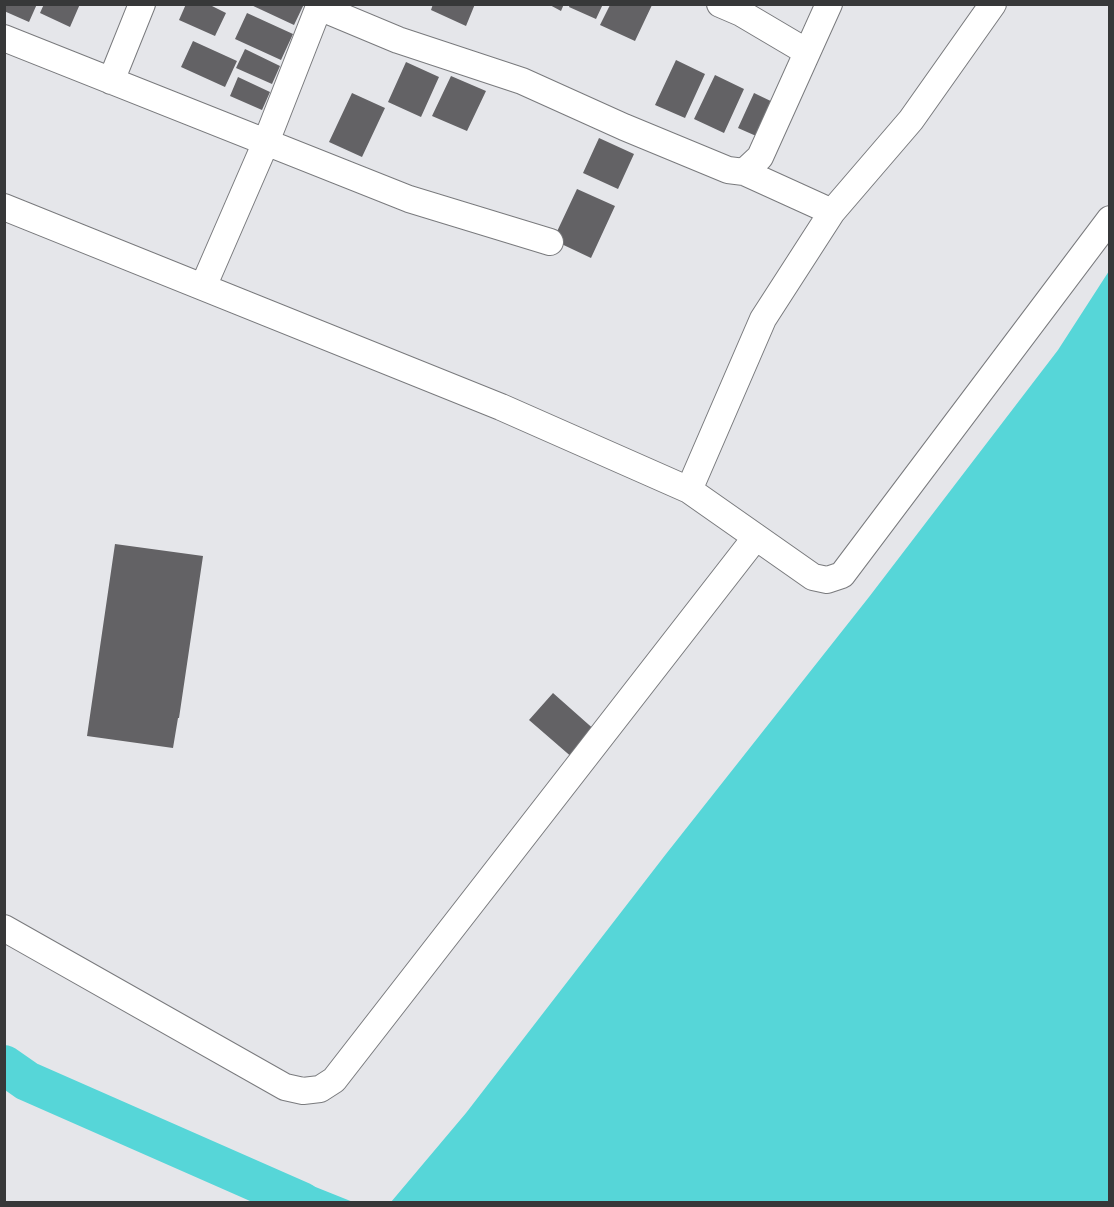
<!DOCTYPE html>
<style>
body{margin:0}
#map{position:relative;width:1114px;height:1207px;overflow:hidden;background:#e5e6ea;font-family:Arial,sans-serif}
canvas{display:block}
.frame{position:absolute;inset:0;border:6px solid #373839;pointer-events:none}
</style>
<div id="map">
<canvas width="1114" height="1207"></canvas>
<div class="frame"></div>
</div>
<script>
const c = document.querySelector('canvas').getContext('2d');
c.lineJoin = 'round';
function paint(path, color) {
  c.fillStyle = color;
  c.fill(path, 'evenodd');
}
function toPath(rows) {
  const path = new Path2D();
  for (const r of rows) {
    path.moveTo(r[0], r[1]);
    for (let i = 2; i < r.length; i += 2) path.lineTo(r[i], r[i + 1]);
  }
  return path;
}
function trace(path, color, width, dash) {
  c.strokeStyle = color;
  c.lineWidth = width;
  c.lineCap = dash ? 'butt' : 'round';
  c.setLineDash(dash || []);
  c.stroke(path);
}
paint(toPath([
 [1109,271,1109,1202,391,1202,466,1113,666,854,869,597,1058,350],
 [283,1174,353,1202,262,1202,267,1187]
]), '#56d6d8');
trace(toPath([
 [4,1065,27,1081,302,1202]
]), '#56d6d8', 40);
paint(toPath([
 [4,4,37,4,29,22,4,11],
 [44,4,80,4,70,27,40,13],
 [186,4,208,4,226,13,215,36,179,20],
 [249,4,304,4,294,25],
 [433,4,475,4,466,26,431,10],
 [548,4,564,4,561,11],
 [570,4,603,4,596,19,569,7],
 [610,5,652,5,635,41,600,25],
 [247,13,293,34,281,60,235,39],
 [193,41,237,61,225,87,181,67],
 [245,49,280,66,272,84,236,68],
 [676,60,705,74,685,118,655,105],
 [406,62,439,77,421,117,388,102],
 [715,75,744,89,724,133,694,119],
 [451,76,486,91,467,131,432,116],
 [238,77,270,92,262,110,230,96],
 [352,93,385,108,362,157,329,142],
 [754,93,779,105,763,139,738,128],
 [599,138,634,154,618,189,583,173],
 [577,189,615,206,591,258,553,240],
 [115,544,203,556,179,718,178,718,173,748,87,736],
 [553,693,597,732,574,759,529,720]
]), '#636265');
const minor = toPath([
 [720,4,741,13,807,52],
 [319,7,398,40,522,81,624,127,728,170,744,172,760,157,829,4],
 [4,38,409,199,550,242],
 [111,81,142,4],
 [744,172,832,212],
 [4,207,501,407,689,490,813,577,827,580,842,575,1110,219],
 [203,287,266,142,320,4],
 [689,490,763,319,832,212,911,120,993,4],
 [4,928,285,1087,303,1091,320,1089,334,1080,756,537]
]);
trace(minor, '#797a7d', 28);
trace(minor, '#fff', 26);
</script>
